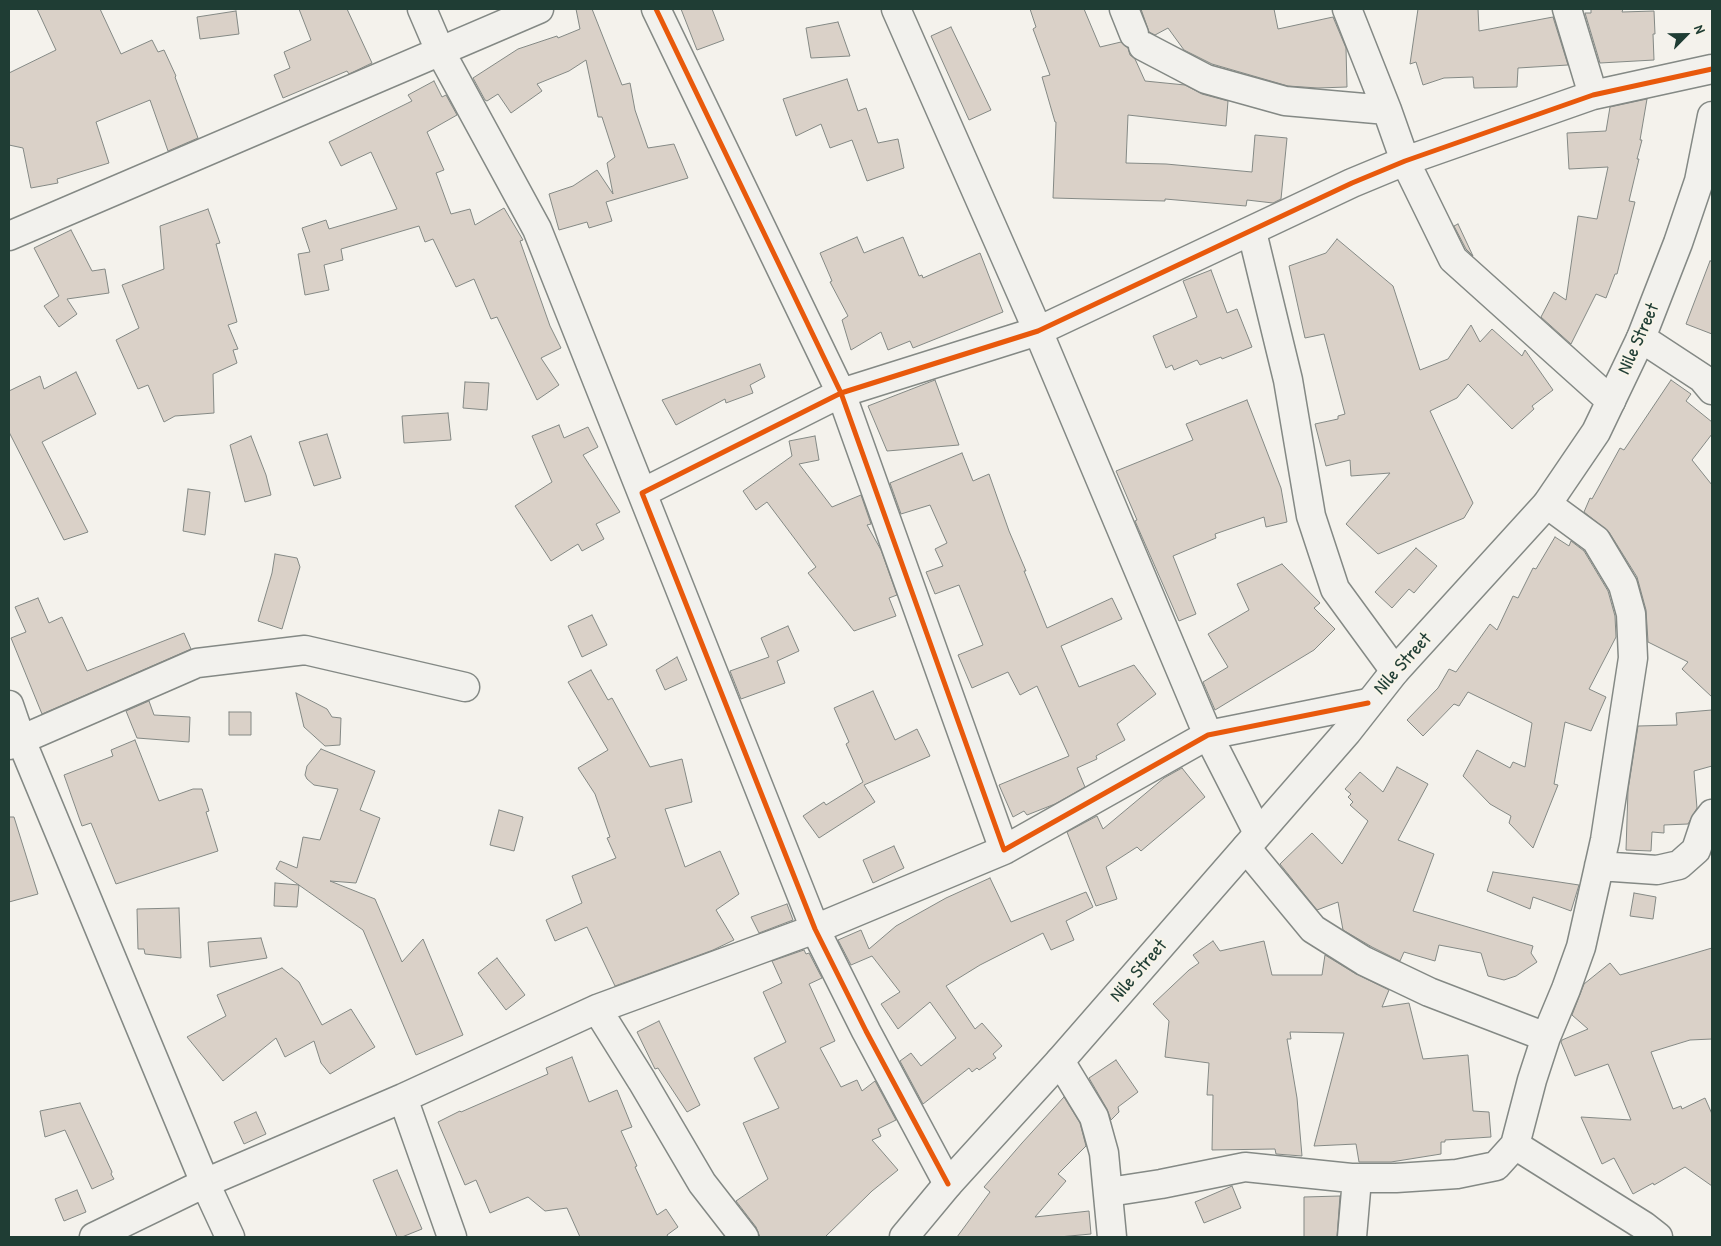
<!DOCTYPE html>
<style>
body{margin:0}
#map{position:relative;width:1721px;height:1246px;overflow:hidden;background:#f4f2ec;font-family:"Patrick Hand",sans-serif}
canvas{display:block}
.frame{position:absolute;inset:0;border:10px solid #1f3d34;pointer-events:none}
.north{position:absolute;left:1661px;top:10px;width:50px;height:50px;-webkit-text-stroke:4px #f7f3e8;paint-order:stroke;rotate:67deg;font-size:14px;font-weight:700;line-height:20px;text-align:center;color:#1f3d34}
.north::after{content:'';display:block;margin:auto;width:18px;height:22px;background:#1f3d34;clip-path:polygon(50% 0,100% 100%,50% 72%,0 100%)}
</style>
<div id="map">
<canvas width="1721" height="1246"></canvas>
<div class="frame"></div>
<div class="north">N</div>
</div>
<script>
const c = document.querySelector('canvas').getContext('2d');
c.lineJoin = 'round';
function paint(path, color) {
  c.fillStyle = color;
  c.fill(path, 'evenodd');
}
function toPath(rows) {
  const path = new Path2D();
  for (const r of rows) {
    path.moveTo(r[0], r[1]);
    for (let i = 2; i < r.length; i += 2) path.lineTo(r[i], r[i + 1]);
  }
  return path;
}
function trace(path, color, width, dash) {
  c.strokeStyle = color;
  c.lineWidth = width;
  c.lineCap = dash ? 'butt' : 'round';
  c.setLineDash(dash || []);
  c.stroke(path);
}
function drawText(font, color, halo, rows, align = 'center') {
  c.font = font + ' "Patrick Hand",sans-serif';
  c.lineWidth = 4;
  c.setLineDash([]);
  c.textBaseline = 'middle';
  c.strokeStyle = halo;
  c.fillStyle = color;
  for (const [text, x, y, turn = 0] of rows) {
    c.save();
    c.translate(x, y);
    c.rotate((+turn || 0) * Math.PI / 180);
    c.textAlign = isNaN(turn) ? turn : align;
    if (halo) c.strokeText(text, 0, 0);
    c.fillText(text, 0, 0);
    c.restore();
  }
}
const building = toPath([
 [37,9,100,9,121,54,152,40,158,52,164,50,176,76,175,77,198,138,168,151,150,100,96,122,109,163,57,179,58,183,31,188,23,148,9,145,9,73,56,50,37,9],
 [299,9,347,9,372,63,349,74,347,71,283,98,274,75,290,68,284,52,311,40,299,9],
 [576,9,592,9,622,85,630,83,635,110,648,148,674,144,688,178,606,202,612,221,589,228,587,222,559,230,549,194,573,186,597,170,613,194,607,163,615,157,602,117,598,117,586,60,569,71,537,84,542,91,511,113,498,94,487,101,485,100,473,78,518,49,557,36,558,38,580,29,576,9],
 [681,9,712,9,724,40,697,50,681,9],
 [1030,9,1084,9,1100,47,1121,42,1128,48,1130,55,1135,59,1145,81,1185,85,1202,94,1228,101,1226,126,1128,115,1126,163,1166,164,1252,172,1255,135,1287,138,1281,199,1273,203,1247,200,1246,206,1165,199,1165,201,1053,198,1056,122,1055,122,1042,77,1050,75,1033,29,1036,27,1030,9],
 [1141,9,1274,9,1278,29,1333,17,1346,48,1347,87,1318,88,1288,86,1212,64,1184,50,1168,28,1155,35,1149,32,1141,9],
 [1418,9,1478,9,1479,31,1553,17,1568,65,1518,68,1517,87,1474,88,1473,77,1444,78,1423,85,1416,62,1410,64,1418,9],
 [1591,9,1623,9,1622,12,1654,11,1655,34,1653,34,1654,60,1600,63,1585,13,1591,13,1591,9],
 [236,11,239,34,200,39,197,17,236,11],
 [838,22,850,56,811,58,806,28,838,22],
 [951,27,991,110,969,120,931,36,951,27],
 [847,79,858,111,866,108,878,143,898,139,904,168,867,181,852,140,830,148,821,124,796,136,783,99,847,79],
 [434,81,442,97,446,95,457,115,427,132,444,170,436,173,451,214,470,209,475,225,504,208,523,240,520,241,550,326,561,348,541,358,559,385,537,400,497,317,491,319,474,279,456,287,433,239,425,242,419,226,341,249,343,260,324,265,329,290,305,295,298,254,310,252,302,228,326,220,329,229,397,209,371,152,341,166,329,142,412,101,408,95,434,81],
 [1647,99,1640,140,1642,140,1637,159,1639,159,1629,201,1635,202,1617,274,1615,274,1606,298,1596,294,1571,344,1541,317,1554,292,1566,300,1578,216,1597,219,1608,167,1569,169,1567,133,1606,131,1610,107,1647,99],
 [208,209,220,243,216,244,237,322,228,325,238,349,233,350,237,363,213,374,214,413,175,416,164,422,148,385,138,389,116,340,139,328,122,285,164,269,160,226,208,209],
 [1458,224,1473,256,1466,249,1454,226,1458,224],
 [71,230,92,271,105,269,109,293,67,299,77,314,59,327,44,306,59,296,34,248,71,230],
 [857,237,864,253,903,237,919,276,922,275,923,278,980,253,1003,312,913,348,910,341,888,350,881,332,851,350,842,320,848,316,830,282,832,281,820,253,857,237],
 [1337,239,1393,286,1420,370,1448,359,1471,325,1480,342,1492,329,1522,356,1525,350,1553,390,1532,406,1534,409,1512,429,1468,384,1457,398,1430,411,1473,503,1464,518,1378,554,1346,524,1390,473,1351,476,1350,460,1326,466,1315,424,1338,419,1338,416,1345,414,1324,334,1305,338,1289,266,1326,253,1337,239],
 [1710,261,1712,261,1712,334,1686,324,1710,261],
 [1211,270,1227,313,1237,309,1252,347,1222,359,1221,357,1200,365,1197,360,1174,370,1172,365,1166,368,1153,336,1197,317,1183,281,1211,270],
 [760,364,765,377,750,385,753,393,726,403,725,399,676,425,662,400,760,364],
 [76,372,96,414,42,442,88,532,64,540,9,432,9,391,40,376,44,389,76,372],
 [935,380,959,445,887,451,868,406,935,380],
 [1671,380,1691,394,1686,401,1712,422,1712,434,1692,460,1712,485,1712,697,1682,669,1688,662,1648,642,1646,610,1637,577,1609,532,1584,512,1590,498,1592,499,1620,448,1624,450,1671,380],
 [465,382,489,383,487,410,463,408,465,382],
 [1247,400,1281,488,1287,522,1266,527,1264,517,1215,534,1216,538,1173,556,1196,614,1179,621,1135,521,1137,520,1116,471,1193,440,1186,424,1247,400],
 [448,413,451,440,404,443,402,416,448,413],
 [559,425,564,438,588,427,598,447,583,455,620,512,596,524,604,539,582,551,578,544,551,561,515,506,552,482,532,436,559,425],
 [327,434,341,478,314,486,299,442,327,434],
 [251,436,266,475,271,495,245,502,230,445,251,436],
 [815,436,819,460,799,464,832,507,861,495,871,524,867,525,881,550,897,595,889,598,896,616,854,631,808,573,816,567,767,502,756,510,743,491,792,456,789,441,815,436],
 [962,453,973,481,989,474,1009,531,1026,571,1024,571,1047,628,1112,598,1122,619,1061,646,1079,687,1134,665,1156,694,1117,724,1125,740,1096,756,1097,759,1077,768,1085,787,1055,804,1027,815,1024,811,1013,817,999,785,1069,756,1037,686,1020,695,1008,672,972,688,958,655,983,645,959,585,935,594,926,572,943,566,935,549,947,543,930,505,901,514,890,483,962,453],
 [188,489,210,492,205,535,183,531,188,489],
 [1555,537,1569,546,1571,541,1584,551,1608,591,1615,616,1616,637,1589,689,1606,697,1591,731,1565,722,1554,784,1558,785,1533,848,1509,823,1511,816,1490,804,1463,776,1477,750,1510,768,1513,762,1525,767,1532,723,1468,692,1459,706,1454,704,1423,736,1407,720,1438,688,1449,669,1456,672,1490,624,1497,630,1513,596,1518,598,1533,568,1536,569,1555,537],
 [1416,548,1437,566,1414,593,1409,589,1392,608,1375,592,1416,548],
 [275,554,297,558,300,567,282,629,258,621,272,573,275,554],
 [1282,564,1320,603,1314,608,1335,629,1314,650,1215,710,1203,682,1228,667,1208,634,1249,610,1237,584,1282,564],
 [38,598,49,623,62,617,87,671,184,633,191,649,42,714,11,638,26,632,15,607,38,598],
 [592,615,607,645,582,657,568,626,592,615],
 [788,626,799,651,777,661,785,683,741,699,730,671,769,657,761,638,788,626],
 [677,657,687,680,665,690,656,670,677,657],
 [591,670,608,700,612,698,650,767,682,759,692,802,665,809,685,867,720,851,739,894,716,910,734,940,713,950,615,986,587,927,555,941,546,920,582,903,572,876,616,858,607,838,610,837,595,794,578,768,608,750,568,682,591,670],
 [873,691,895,740,917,729,930,756,864,785,875,802,819,838,803,816,824,802,826,805,863,782,846,744,849,742,834,708,873,691],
 [296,693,327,709,332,717,341,718,340,745,325,746,304,727,296,693],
 [149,701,154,715,190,717,189,742,137,738,126,711,149,701],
 [1712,710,1712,766,1694,771,1697,808,1688,824,1664,825,1664,833,1652,832,1651,851,1626,850,1628,790,1638,726,1677,725,1676,713,1712,710],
 [229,712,251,712,251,735,229,735,229,712],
 [135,740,159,801,193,789,202,789,209,811,206,812,218,851,116,884,91,823,82,826,64,775,113,756,111,750,135,740],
 [321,749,375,771,360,810,380,818,356,883,330,881,375,899,402,962,423,939,463,1035,416,1055,363,930,276,869,280,861,297,868,303,837,320,840,338,789,314,785,307,779,305,775,307,766,321,749],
 [1397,767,1428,784,1398,840,1434,854,1413,911,1533,946,1531,953,1537,962,1516,976,1504,980,1488,976,1481,953,1439,945,1435,961,1404,952,1400,961,1372,947,1343,930,1338,902,1317,910,1280,864,1312,833,1342,864,1368,821,1350,805,1353,802,1348,797,1351,794,1345,789,1360,772,1383,792,1397,767],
 [1182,768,1205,797,1141,851,1137,847,1106,867,1117,899,1096,906,1067,832,1097,816,1103,829,1164,778,1182,768],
 [499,810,523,817,514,851,490,845,499,810],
 [9,817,14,817,38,894,9,902,9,817],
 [894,846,904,868,873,883,863,860,894,846],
 [1493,872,1579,885,1571,911,1533,897,1530,909,1487,891,1493,872],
 [990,878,1011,922,1086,892,1093,907,1066,921,1074,940,1051,950,1043,933,980,965,946,986,975,1029,982,1023,1002,1046,993,1054,996,1058,979,1070,977,1068,972,1072,969,1068,923,1104,900,1061,911,1053,921,1066,956,1038,930,1002,898,1029,881,1004,900,992,872,956,851,965,838,940,861,930,869,949,896,926,946,898,990,878],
 [275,883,299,885,297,907,274,906,275,883],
 [1634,893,1656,897,1653,919,1630,916,1634,893],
 [787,904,793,920,759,933,751,917,787,904],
 [179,908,181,958,145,954,144,949,138,949,137,909,179,908],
 [261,938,267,958,210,967,208,942,261,938],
 [1213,941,1220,951,1264,941,1272,975,1322,975,1325,955,1356,974,1389,990,1382,1007,1409,1003,1423,1059,1468,1055,1473,1111,1489,1112,1491,1137,1445,1140,1445,1142,1441,1142,1441,1154,1391,1162,1359,1162,1356,1144,1314,1146,1344,1033,1290,1032,1291,1039,1287,1039,1297,1098,1302,1156,1276,1154,1275,1149,1212,1150,1213,1095,1207,1095,1209,1063,1165,1057,1169,1021,1153,1004,1189,970,1199,963,1193,955,1213,941],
 [1712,948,1712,1039,1690,1040,1651,1052,1673,1109,1681,1106,1682,1109,1705,1098,1712,1114,1712,1186,1685,1167,1654,1185,1653,1183,1633,1194,1614,1158,1602,1164,1581,1117,1631,1120,1608,1064,1575,1076,1561,1042,1562,1040,1588,1029,1572,1015,1584,984,1610,963,1620,975,1712,948],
 [804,950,806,954,809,953,822,978,809,984,835,1041,820,1048,841,1087,857,1080,862,1091,875,1081,896,1120,878,1129,881,1136,872,1140,898,1170,872,1191,825,1237,760,1237,756,1227,736,1201,768,1179,743,1123,779,1108,754,1058,786,1042,763,992,782,983,772,961,804,950],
 [497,958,525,995,506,1010,478,973,497,958],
 [282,968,299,982,322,1025,351,1009,375,1047,330,1074,321,1063,314,1041,285,1057,276,1038,223,1081,187,1037,226,1016,217,995,282,968],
 [659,1021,700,1105,687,1112,658,1068,655,1069,637,1032,659,1021],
 [572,1057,589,1102,617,1090,632,1127,621,1131,637,1166,635,1167,657,1215,666,1209,678,1227,667,1235,668,1237,580,1237,567,1208,545,1211,528,1197,490,1213,476,1180,465,1185,438,1122,460,1111,461,1112,548,1074,546,1068,572,1057],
 [1116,1060,1138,1092,1118,1107,1119,1112,1111,1120,1107,1109,1089,1078,1116,1060],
 [1064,1097,1080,1123,1086,1146,1058,1174,1066,1181,1035,1217,1089,1211,1091,1234,1059,1237,957,1237,990,1192,984,1187,1022,1143,1064,1097],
 [80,1103,112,1172,111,1174,114,1179,92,1189,65,1130,45,1137,40,1111,80,1103],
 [256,1112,266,1134,244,1144,234,1122,256,1112],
 [397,1170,422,1229,402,1237,397,1237,373,1180,397,1170],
 [1232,1186,1241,1208,1204,1223,1195,1202,1232,1186],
 [77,1190,86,1212,64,1221,55,1199,77,1190],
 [1340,1196,1337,1237,1304,1237,1304,1197,1340,1196]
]);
paint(building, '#dad1c8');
trace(building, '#848985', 1);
const minor = toPath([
 [422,9,440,51,537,229,642,493],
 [656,9,841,393,1004,850,1208,735,1368,703],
 [896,9,1038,331,1208,735,1258,833],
 [1124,9,1134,34],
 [1347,9,1387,110,1405,161,1453,259,1611,401],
 [1567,9,1593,95],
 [1143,46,1206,79,1285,101,1387,110],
 [1252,232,1288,380,1311,516,1335,589,1395,671],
 [9,236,539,9],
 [1641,338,1702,378,1712,390],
 [9,705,21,740,205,1183,230,1237],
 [9,745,197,663,305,650,465,687],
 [1246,848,1313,929,1364,961,1429,992,1546,1037],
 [1599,866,1657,870,1679,865,1696,850,1705,823,1712,814],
 [597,1009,642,1081,702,1183,744,1237],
 [1060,1061,1094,1117,1104,1153,1112,1237],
 [403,1098,452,1237],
 [1515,1145,1644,1226,1658,1237],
 [948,1184,866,1031,815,929,642,493,841,393,1038,331,1352,183,1405,161,1593,95,1712,69],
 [1109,1192,1161,1184,1245,1167,1351,1178,1396,1178,1457,1174,1496,1166,1515,1145,1532,1080,1546,1037,1566,989,1581,947,1605,840,1633,658,1631,614,1623,585,1596,540,1547,504],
 [94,1237,205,1183,403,1098,597,1009,815,929,1004,850],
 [1352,1237,1357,1179]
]);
const major = toPath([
 [904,1237,948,1184,1060,1061,1347,732,1395,671,1547,504,1596,432,1641,338,1678,243,1699,181,1712,116]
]);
trace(minor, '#848985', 31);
trace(major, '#848985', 31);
trace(minor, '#f2f1ed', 28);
trace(major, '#f2f1ed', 28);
trace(toPath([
 [656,9,841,393,1004,850,1208,735,1368,703],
 [948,1184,866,1031,815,929,642,493,841,393,1038,331,1352,183,1405,161,1593,95,1712,69]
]), '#e8590c', 5);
drawText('19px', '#1f3d34', '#f7f3e8', [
 ["Nile Street",1639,339,-66],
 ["Nile Street",1403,664,-48],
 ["Nile Street",1139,971,-49]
]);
</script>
